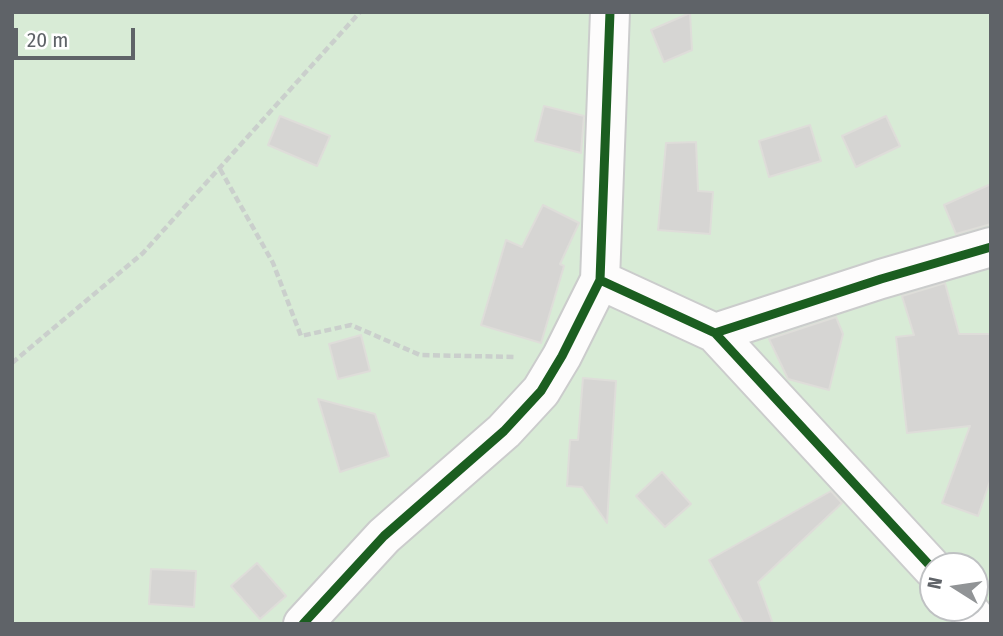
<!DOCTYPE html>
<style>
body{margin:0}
#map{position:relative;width:1003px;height:636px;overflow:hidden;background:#efeeea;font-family:"Fira Sans Condensed",sans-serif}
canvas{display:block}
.frame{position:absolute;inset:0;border:14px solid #5f6368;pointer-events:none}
.north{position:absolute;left:919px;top:552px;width:70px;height:70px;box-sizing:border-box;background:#fff;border:2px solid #bfc1c3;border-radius:50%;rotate:282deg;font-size:19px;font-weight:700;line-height:28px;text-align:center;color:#5f6368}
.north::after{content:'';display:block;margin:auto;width:24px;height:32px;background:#919496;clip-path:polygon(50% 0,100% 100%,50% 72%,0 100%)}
.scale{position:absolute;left:14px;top:28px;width:121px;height:32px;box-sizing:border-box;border:4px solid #5f6368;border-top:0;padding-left:9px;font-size:21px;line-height:24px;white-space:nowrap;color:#5f6368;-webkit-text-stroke:5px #fff;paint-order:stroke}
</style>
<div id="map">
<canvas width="1003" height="636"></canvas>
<div class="frame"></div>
<div class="north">N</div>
<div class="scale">20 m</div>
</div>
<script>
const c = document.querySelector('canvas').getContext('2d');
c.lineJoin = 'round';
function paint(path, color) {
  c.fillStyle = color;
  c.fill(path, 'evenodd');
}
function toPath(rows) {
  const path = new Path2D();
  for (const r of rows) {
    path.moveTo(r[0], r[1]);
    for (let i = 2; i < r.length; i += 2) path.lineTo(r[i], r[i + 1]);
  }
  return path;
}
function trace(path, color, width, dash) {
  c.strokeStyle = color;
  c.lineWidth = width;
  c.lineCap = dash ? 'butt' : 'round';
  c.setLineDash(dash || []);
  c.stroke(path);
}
paint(toPath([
 [12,12,991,12,991,624,12,624],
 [933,566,975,566,975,608,933,608]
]), '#d8ebd6');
const building = toPath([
 [690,13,692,50,664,62,651,30,690,13],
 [544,106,584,116,581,153,535,141,544,106],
 [280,116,330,136,317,166,268,145,280,116],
 [886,116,900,146,856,167,842,136,886,116],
 [810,125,821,161,769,177,759,141,810,125],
 [696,142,698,191,713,192,710,234,658,230,666,143,696,142],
 [991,184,991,224,956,234,944,205,991,184],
 [543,205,579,223,560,264,564,266,541,343,481,325,506,240,522,247,543,205],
 [945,283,959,334,991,334,991,478,978,516,942,503,970,426,907,433,896,337,914,335,902,296,945,283],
 [836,317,843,334,829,390,788,379,769,339,836,317],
 [361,335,370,371,338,379,329,344,361,335],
 [583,378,616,381,607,523,582,487,567,486,570,440,578,440,583,378],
 [318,399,375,414,389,456,340,472,318,399],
 [662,472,691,504,665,527,636,496,662,472],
 [831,491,842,503,758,582,773,624,744,624,709,560,831,491],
 [257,563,286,596,260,619,231,586,257,563],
 [151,569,196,571,194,607,149,604,151,569]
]);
paint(building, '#d6d5d3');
trace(building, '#deddd9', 2);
const minor = toPath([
 [600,280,715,333,881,279,991,247],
 [715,333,933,569],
 [967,608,980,624],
 [303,624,384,536,504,431,541,391,562,356,600,280,610,12]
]);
trace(minor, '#cbcccc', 42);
trace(toPath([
 [220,169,273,263,301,336,351,325,420,355,516,357],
 [12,363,143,253,360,12]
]), '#cacfcc', 4.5, [7, 3.5]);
trace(minor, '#fdfcfc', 38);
trace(toPath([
 [600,280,715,333,881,279,991,247],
 [715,333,933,569],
 [303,624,384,536,504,431,541,391,562,356,600,280,610,12]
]), '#1b5e20', 9);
</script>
